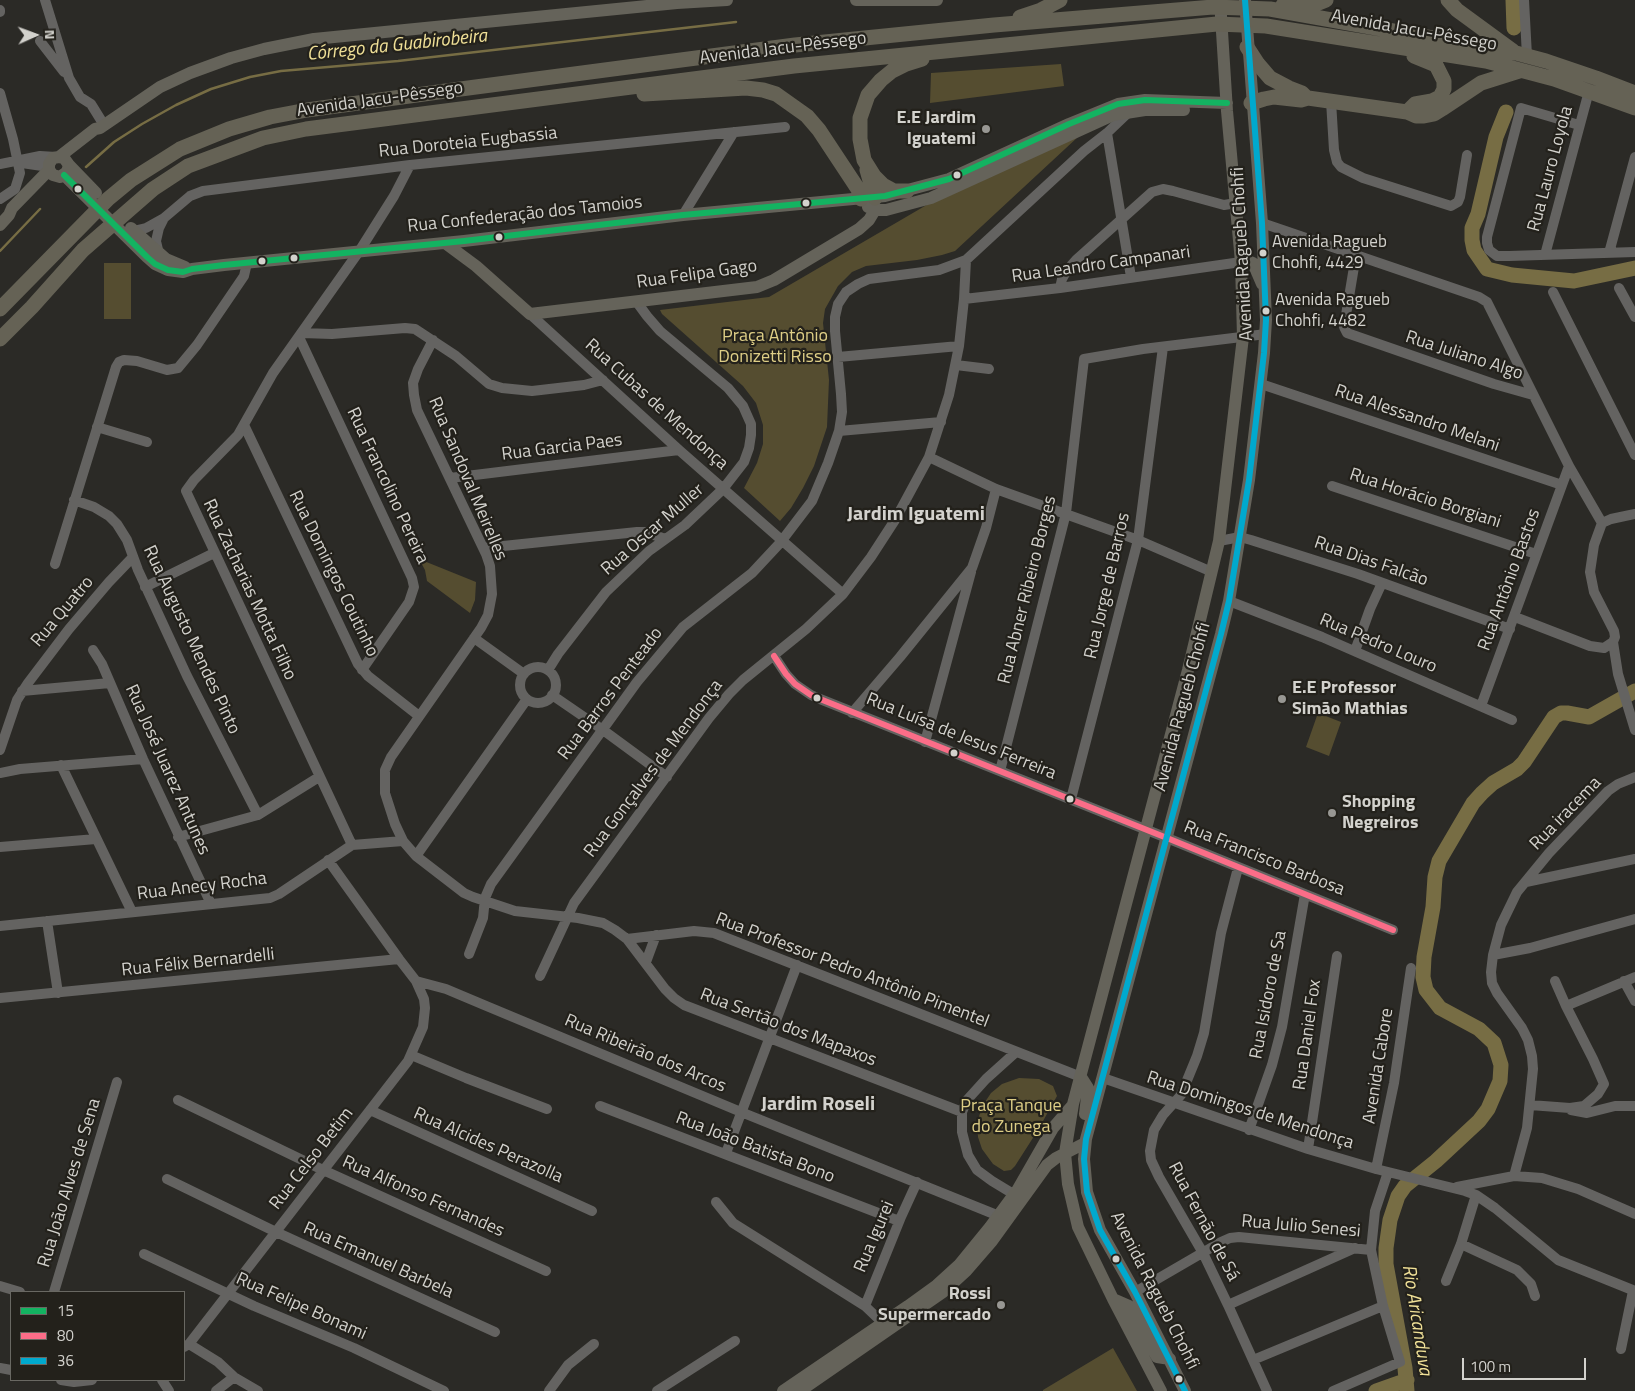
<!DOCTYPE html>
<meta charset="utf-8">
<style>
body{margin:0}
#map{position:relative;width:1635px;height:1391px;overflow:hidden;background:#2b2a26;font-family:"Titillium Web",sans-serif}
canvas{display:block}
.legend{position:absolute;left:10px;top:1291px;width:175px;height:90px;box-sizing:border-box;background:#23211b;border:1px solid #696862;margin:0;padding:6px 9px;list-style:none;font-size:15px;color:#d3d2cd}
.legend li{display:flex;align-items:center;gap:10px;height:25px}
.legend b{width:25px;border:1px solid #696862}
.north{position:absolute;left:10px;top:10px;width:50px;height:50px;-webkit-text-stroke:4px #23211b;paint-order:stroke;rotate:88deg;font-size:14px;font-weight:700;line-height:20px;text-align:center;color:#d3d2cd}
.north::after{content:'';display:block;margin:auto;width:18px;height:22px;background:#d3d2cd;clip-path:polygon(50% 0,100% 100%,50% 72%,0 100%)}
.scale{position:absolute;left:1462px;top:1358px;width:124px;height:22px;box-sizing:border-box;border:2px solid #d3d2cd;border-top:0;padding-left:6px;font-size:15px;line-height:18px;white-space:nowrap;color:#d3d2cd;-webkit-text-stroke:4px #23211b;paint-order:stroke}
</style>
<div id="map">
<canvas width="1635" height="1391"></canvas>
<ul class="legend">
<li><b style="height:6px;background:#13b361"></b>15</li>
<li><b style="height:6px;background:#fb6d88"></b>80</li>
<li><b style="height:6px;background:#00a9ce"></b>36</li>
</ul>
<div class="north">N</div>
<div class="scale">100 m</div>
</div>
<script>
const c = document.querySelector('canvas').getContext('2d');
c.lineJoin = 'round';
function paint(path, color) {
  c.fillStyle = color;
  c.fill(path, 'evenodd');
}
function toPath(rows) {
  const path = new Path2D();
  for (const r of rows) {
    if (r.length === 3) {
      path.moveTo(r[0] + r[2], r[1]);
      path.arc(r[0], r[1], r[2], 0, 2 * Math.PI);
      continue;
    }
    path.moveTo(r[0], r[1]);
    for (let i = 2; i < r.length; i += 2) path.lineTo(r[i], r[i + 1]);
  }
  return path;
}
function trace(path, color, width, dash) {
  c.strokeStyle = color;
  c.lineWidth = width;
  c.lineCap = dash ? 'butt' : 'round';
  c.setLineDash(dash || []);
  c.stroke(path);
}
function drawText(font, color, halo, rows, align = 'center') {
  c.font = font + ' "Titillium Web",sans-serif';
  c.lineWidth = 4.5;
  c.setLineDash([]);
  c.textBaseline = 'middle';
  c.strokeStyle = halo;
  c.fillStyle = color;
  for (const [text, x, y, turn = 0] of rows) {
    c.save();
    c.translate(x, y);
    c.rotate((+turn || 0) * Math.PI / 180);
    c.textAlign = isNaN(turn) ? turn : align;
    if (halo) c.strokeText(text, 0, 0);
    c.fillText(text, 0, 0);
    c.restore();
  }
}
paint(toPath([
 [1061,64,1064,86,930,103,931,73],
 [1079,136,955,251,942,255,917,260,866,266,852,272,838,286,825,309,823,323,829,380,827,427,814,466,803,488,791,508,780,521,744,488,757,463,763,444,763,425,756,403,743,386,662,314,660,310,769,297,930,203],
 [104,263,131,263,131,319,104,319],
 [419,559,476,582,475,600,470,613,427,581,425,570],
 [1318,713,1341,722,1329,756,1306,747],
 [1019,1078,1039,1079,1053,1086,1057,1096,1038,1130,1015,1166,1011,1170,1004,1171,993,1164,982,1149,978,1137,977,1122,983,1105,991,1093,1002,1084],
 [1113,1348,1137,1391,1043,1391,1043,1390]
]), '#554d30');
trace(toPath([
 [86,167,114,142,142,124,176,105,211,89,250,77,281,71,398,61,736,22],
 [0,251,40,209]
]), '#776d44', 2.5);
trace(toPath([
 [1513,0,1514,28],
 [1506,112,1496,137,1478,214,1472,228,1472,240,1474,250,1487,269,1512,275,1574,281,1635,268],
 [1376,1391,1407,1380],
 [1407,1391,1405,1368,1386,1264,1386,1248,1390,1220,1398,1196,1405,1186,1436,1161,1479,1121,1488,1109,1500,1081,1501,1065,1494,1043,1479,1029,1440,1008,1426,990,1423,977,1424,957,1433,907,1435,877,1439,861,1473,803,1482,793,1493,783,1517,769,1524,762,1554,717,1561,713,1567,713,1589,717,1635,691]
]), '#776d44', 15);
trace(toPath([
 [45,0,69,78,80,97,91,104,104,125],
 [1524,0,1527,56],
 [0,10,0,12],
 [40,41,64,72],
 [0,93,13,139,20,173,15,189,0,199],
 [1331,101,1334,150,1337,162,1341,167,1363,178,1451,206,1458,202,1460,197,1467,155],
 [1579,125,1521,108,1487,237,1487,243,1489,250,1497,256,1509,256,1635,252],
 [1107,133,1131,277],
 [22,163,49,167],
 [0,164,40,156,56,157],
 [683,215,734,132],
 [1262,223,1479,297,1487,302,1569,466,1602,523],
 [133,231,146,228,164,218,190,196,203,191,410,165,785,127],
 [1609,253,1635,157],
 [159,254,156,241,159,228,164,218],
 [1356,255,1344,327,1347,333,1494,384,1533,395],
 [1545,255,1589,91],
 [1060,288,1062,279,1067,270,1076,260,1152,192,1163,189,1173,191,1224,205,1236,203],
 [1619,288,1635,317],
 [1553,292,1635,455],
 [964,299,1060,288,1241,262],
 [530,314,679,450,843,594],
 [302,333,332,334,405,328,415,329,456,356,489,384,502,388,532,391,584,385,603,380],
 [299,337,412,578,414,587,409,602,362,670],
 [433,340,418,369,413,383,414,395,417,410,486,554,490,566,492,594,488,615,481,628,391,757,385,770,385,793,395,824,403,841,416,856,464,893,473,897,515,911,578,918,603,923,615,930,627,939,665,989,674,998,684,1005,962,1112],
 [838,357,959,346],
 [956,365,989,369],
 [1261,384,1562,485],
 [244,425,358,664,368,676,419,716],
 [97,427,147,442],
 [839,431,941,422],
 [929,457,996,489,1138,540,1212,572],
 [450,478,679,450],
 [1332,486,1536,554],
 [74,500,94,507,109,516,117,524,127,540,138,570,187,676,258,815],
 [1602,523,1611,519,1635,514],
 [1219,541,1240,537,1251,540,1358,574,1510,629],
 [484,548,637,532,646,532,665,539],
 [55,564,116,367,119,362,124,360,137,361,167,370,178,368,197,345,244,276,247,263],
 [145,587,214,553],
 [1229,601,1322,637,1512,720],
 [1515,617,1590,646,1604,648,1613,642,1615,637,1614,631,1594,592,1590,572,1594,545,1602,523],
 [474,638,524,674],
 [1613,642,1618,674,1635,730],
 [93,650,102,664,143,759,211,904],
 [1355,651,1370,609,1382,583],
 [774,656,786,674,795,684,811,695,820,699,1167,838,1393,930],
 [538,685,18],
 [548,670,558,654,606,592,649,551,685,525,723,489,744,462,749,448,751,435,751,424,743,406,728,388,660,331,647,316,636,301],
 [22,691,110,683],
 [552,695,603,730,667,777],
 [1481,706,1569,466],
 [852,713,900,657,972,568,986,528,996,489],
 [925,742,971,572],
 [0,750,17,700,28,683,69,629,109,582,133,557],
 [61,765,132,912],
 [1000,771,1066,513,1084,359,1143,349,1266,334],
 [0,773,20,769,143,759],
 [1071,799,1138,540,1163,347],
 [178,837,258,815,319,777],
 [352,845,186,491,194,480,238,435,273,373,360,250,394,196,410,165],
 [0,847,96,839],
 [416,856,527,699],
 [1238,868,1221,933,1204,1033,1197,1056,1181,1095,1163,1115,1154,1130,1150,1151,1151,1160,1159,1177,1203,1253,1228,1305,1267,1391],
 [1526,882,1635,859],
 [47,921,58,993],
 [0,926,270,898,279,894,352,845,403,841],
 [627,939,694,931,714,933,1081,1077],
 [469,954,483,918,485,898,491,884,637,682,683,627,752,573,780,543,812,501,828,463,839,431,842,412,841,394,835,331,835,317,838,304,846,292,858,284,869,279,939,270,966,260,1084,151,1107,133,1129,112],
 [1493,955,1530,948,1635,919],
 [646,962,656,935],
 [540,976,574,903,709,718,729,694,743,680,806,629,843,594,871,557,895,520,929,457,949,395,959,346,964,299,966,260],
 [416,981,446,989,484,1005,741,1112,999,1216],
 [1624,981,1635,1001],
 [0,998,399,959],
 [1566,1006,1635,977],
 [1016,1052,986,1079,967,1100,962,1112,962,1132,968,1155,977,1170,992,1181,1020,1198],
 [411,1055,466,1078,547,1109],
 [1103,1078,1308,1149,1376,1169,1465,1191,1476,1195,1495,1208,1558,1260,1635,1291],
 [178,1100,323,1170,546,1271],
 [1530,1105,1570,1108,1584,1106,1598,1094,1604,1084,1593,1059,1566,1006,1555,981],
 [600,1106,899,1221],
 [370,1110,592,1211],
 [1571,1110,1587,1113,1615,1106,1635,1106],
 [1249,1130,1272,1065,1282,1027,1305,894],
 [1308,1149,1337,956],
 [726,1153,797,965],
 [1376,1169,1394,1083,1411,968],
 [1514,1176,1527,1128,1533,1069,1532,1056,1528,1040,1522,1028,1497,993,1492,983,1491,972,1493,955,1501,925,1517,892,1549,853,1608,791,1618,784,1635,777],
 [167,1179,276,1232,495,1332],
 [1457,1187,1514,1176,1542,1178,1578,1189,1635,1214],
 [716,1202,733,1223,865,1306,887,1327],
 [1461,1244,1517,1270,1531,1284,1535,1296],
 [144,1254,254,1306,354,1348,444,1391],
 [1446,1281,1461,1244,1476,1195],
 [0,1286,20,1292],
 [54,1292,117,1082],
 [1135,1292,1221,1242,1230,1238,1239,1237,1371,1250],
 [1228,1305,1355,1248],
 [865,1306,901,1217,917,1182],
 [189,1344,408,1061,423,1027,425,1008,424,999,416,981,399,959,328,860],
 [184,1347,189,1344,218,1362,234,1377,258,1391],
 [1621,1349,1633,1291],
 [1253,1360,1383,1306],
 [0,1368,11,1370],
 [61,1380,74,1382,92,1380],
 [162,1380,169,1391],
 [216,1391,234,1377],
 [549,1391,568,1365,594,1344],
 [657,1391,735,1341],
 [1333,1391,1400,1362,1383,1306,1371,1250,1375,1211,1388,1172]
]), '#646361', 10);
trace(toPath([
 [856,0,937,0],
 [59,157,95,129,100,128,160,87,190,73,231,58,264,49,314,39,677,3,727,0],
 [69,165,67,172,60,177,53,175,49,170,49,164,53,158,59,157,64,158,69,165,96,193],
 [64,175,147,257,155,264,168,270,183,272,192,269,224,265,464,241,683,215,885,196,949,179,1069,124,1118,104,1145,100,1227,103],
 [868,207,875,210,886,210,931,198,1113,115,1145,110,1184,110],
 [0,225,9,215,12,208,49,170],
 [131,228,166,259,185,267],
 [445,243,476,266,530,314,757,287,774,280,859,229,869,220,875,210],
 [1241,262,1248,261,1253,263,1262,284],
 [1081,1077,1088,1088,1085,1114],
 [1113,1299,1129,1306,1157,1357,1170,1359],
 [783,1391,908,1306,937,1285,959,1265,990,1227,1018,1189,1053,1128,1072,1106],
 [800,1391,943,1292,966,1271,992,1241,1047,1165,1056,1158,1085,1143],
 [1161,1391,1113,1299,1078,1227,1068,1184,1065,1153,1073,1104,1188,670,1219,541,1243,337,1241,262,1227,111,1220,0],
 [1185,1391,1135,1292,1100,1230,1087,1192,1084,1159,1086,1139,1221,634,1229,601,1249,480,1264,353,1266,320,1262,223,1245,0]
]), '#65635a', 12);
trace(toPath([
 [1448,0,1457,10,1513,51],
 [1283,5,1316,4,1326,0],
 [1020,17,1041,10,1060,0],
 [1247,47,1258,64,1270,78,1289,88,1302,93,1306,97],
 [644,94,746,88,763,90,776,94,807,116,819,130,858,189,861,199],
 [1251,103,1264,99,1274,97,1301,100,1308,98,1407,112,1416,116,1424,116,1434,114,1442,109,1481,83,1519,71],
 [1407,112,1415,104,1432,101,1440,97,1444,89,1444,81,1436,65,1414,56],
 [867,170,875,198],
 [907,191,894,191,883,185,874,176,864,160,860,139,860,118,868,95,881,80,892,71,906,64,922,59],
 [0,309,108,199,131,180,180,149,229,129,270,117,307,110,453,90,795,45,994,25,1213,7,1270,9,1516,53,1546,61,1596,78,1635,93],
 [0,339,32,307,83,250,153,189,188,166,263,138,306,129,794,66,1217,24,1266,26,1486,61,1554,79,1635,108]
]), '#656255', 15);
trace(toPath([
 [64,175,147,257,155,264,168,270,183,272,192,269,224,265,464,241,683,215,885,196,949,179,1069,124,1118,104,1145,100,1227,103]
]), '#13b361', 6);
trace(toPath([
 [774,656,786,674,795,684,811,695,820,699,1167,838,1393,930]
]), '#fb6d88', 6);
trace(toPath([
 [1185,1391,1135,1292,1100,1230,1087,1192,1084,1159,1086,1139,1221,634,1229,601,1249,480,1264,353,1266,320,1262,223,1245,0]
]), '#00a9ce', 6);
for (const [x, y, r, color] of [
 [986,129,5,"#989793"],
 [957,175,4.5,"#d3d2cd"],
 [78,189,4.5,"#d3d2cd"],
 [806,203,4.5,"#d3d2cd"],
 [499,237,4.5,"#d3d2cd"],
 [1263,253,4.5,"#d3d2cd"],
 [294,258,4.5,"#d3d2cd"],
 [262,261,4.5,"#d3d2cd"],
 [1266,311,4.5,"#d3d2cd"],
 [817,698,4.5,"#d3d2cd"],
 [1282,699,5,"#989793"],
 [954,753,4.5,"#d3d2cd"],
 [1070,799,4.5,"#d3d2cd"],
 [1332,813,5,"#989793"],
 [1116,1259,4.5,"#d3d2cd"],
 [1001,1305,5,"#989793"],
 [1179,1379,4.5,"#d3d2cd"]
]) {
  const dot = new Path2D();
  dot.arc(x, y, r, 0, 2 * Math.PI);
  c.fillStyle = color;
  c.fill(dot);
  trace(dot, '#23211b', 2);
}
drawText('17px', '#d3d2cd', '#23211b', [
 ["Avenida Ragueb",1272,243],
 ["Chohfi, 4429",1272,264],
 ["Avenida Ragueb",1275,301],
 ["Chohfi, 4482",1275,322]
], 'left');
drawText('18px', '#d3d2cd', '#23211b', [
 ["Avenida Jacu-Pêssego",1414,31,10],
 ["Avenida Jacu-Pêssego",783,49,-7],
 ["Avenida Jacu-Pêssego",380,100,-8],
 ["Rua Doroteia Eugbassia",468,143,-6],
 ["Rua Lauro Loyola",1551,169,-75],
 ["Rua Confederação dos Tamoios",525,215,-6],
 ["Avenida Ragueb Chohfi",1243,254,-93],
 ["Rua Leandro Campanari",1101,265,-8],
 ["Rua Felipa Gago",697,275,-8],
 ["Rua Juliano Algo",1464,356,18],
 ["Rua Cubas de Mendonça",656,405,42],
 ["Rua Alessandro Melani",1417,419,19],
 ["Rua Garcia Paes",562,448,-7],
 ["Rua Sandoval Meirelles",467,479,67],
 ["Rua Francolino Pereira",387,486,65],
 ["Rua Horácio Borgiani",1425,499,18],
 ["Rua Oscar Muller",653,530,-41],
 ["Rua Dias Falcão",1371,562,19],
 ["Rua Domingos Coutinho",333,574,64],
 ["Rua Antônio Bastos",1510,580,-70],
 ["Rua Jorge de Barros",1108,586,-77],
 ["Rua Zacharias Motta Filho",249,590,65],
 ["Rua Abner Ribeiro Borges",1028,590,-76],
 ["Rua Quatro",63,612,-50],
 ["Rua Augusto Mendes Pinto",191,640,65],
 ["Rua Pedro Louro",1378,644,23],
 ["Rua Barros Penteado",611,694,-53],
 ["Avenida Ragueb Chohfi",1183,707,-75],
 ["Rua Luísa de Jesus Ferreira",961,737,22],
 ["Rua Gonçalves de Mendonça",654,769,-53],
 ["Rua José Juarez Antunes",167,770,66],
 ["Rua iracema",1566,814,-46],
 ["Rua Francisco Barbosa",1264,859,22],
 ["Rua Anecy Rocha",202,887,-7],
 ["Rua Félix Bernardelli",198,963,-6],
 ["Rua Professor Pedro Antônio Pimentel",852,971,21],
 ["Rua Isidoro de Sa",1269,995,-79],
 ["Rua Sertão dos Mapaxos",788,1028,21],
 ["Rua Daniel Fox",1308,1035,-82],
 ["Rua Ribeirão dos Arcos",645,1054,23],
 ["Avenida Cabore",1379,1066,-81],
 ["Rua Domingos de Mendonça",1250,1111,18],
 ["Rua Alcides Perazolla",488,1146,24],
 ["Rua João Batista Bono",755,1148,21],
 ["Rua Celso Betim",312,1159,-52],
 ["Rua João Alves de Sena",70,1183,-73],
 ["Rua Alfonso Fernandes",423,1197,24],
 ["Rua Fernão de Sá",1203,1222,62],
 ["Rua Julio Senesi",1301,1227,5],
 ["Rua Igurei",875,1237,-67],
 ["Rua Emanuel Barbela",378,1261,24],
 ["Avenida Ragueb Chohfi",1154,1291,63],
 ["Rua Felipe Bonami",301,1307,24]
]);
drawText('bold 18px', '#d3d2cd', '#23211b', [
 ["E.E Jardim",976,119],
 ["Iguatemi",976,140],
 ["E.E Professor",1292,689,"left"],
 ["Simão Mathias",1292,710,"left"],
 ["Shopping",1342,803,"left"],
 ["Negreiros",1342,824,"left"],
 ["Rossi",991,1295],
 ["Supermercado",991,1316]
], 'right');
drawText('18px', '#dece86', '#23211b', [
 ["Praça Antônio",775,337],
 ["Donizetti Risso",775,358],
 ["Praça Tanque",1011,1107],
 ["do Zunega",1011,1128]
]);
drawText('italic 19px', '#f0e097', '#23211b', [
 ["Córrego da Guabirobeira",397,46,-6],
 ["Rio Aricanduva",1416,1320,81]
]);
drawText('bold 20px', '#d3d2cd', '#23211b', [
 ["Jardim Iguatemi",916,515],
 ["Jardim Roseli",818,1105]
]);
</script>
